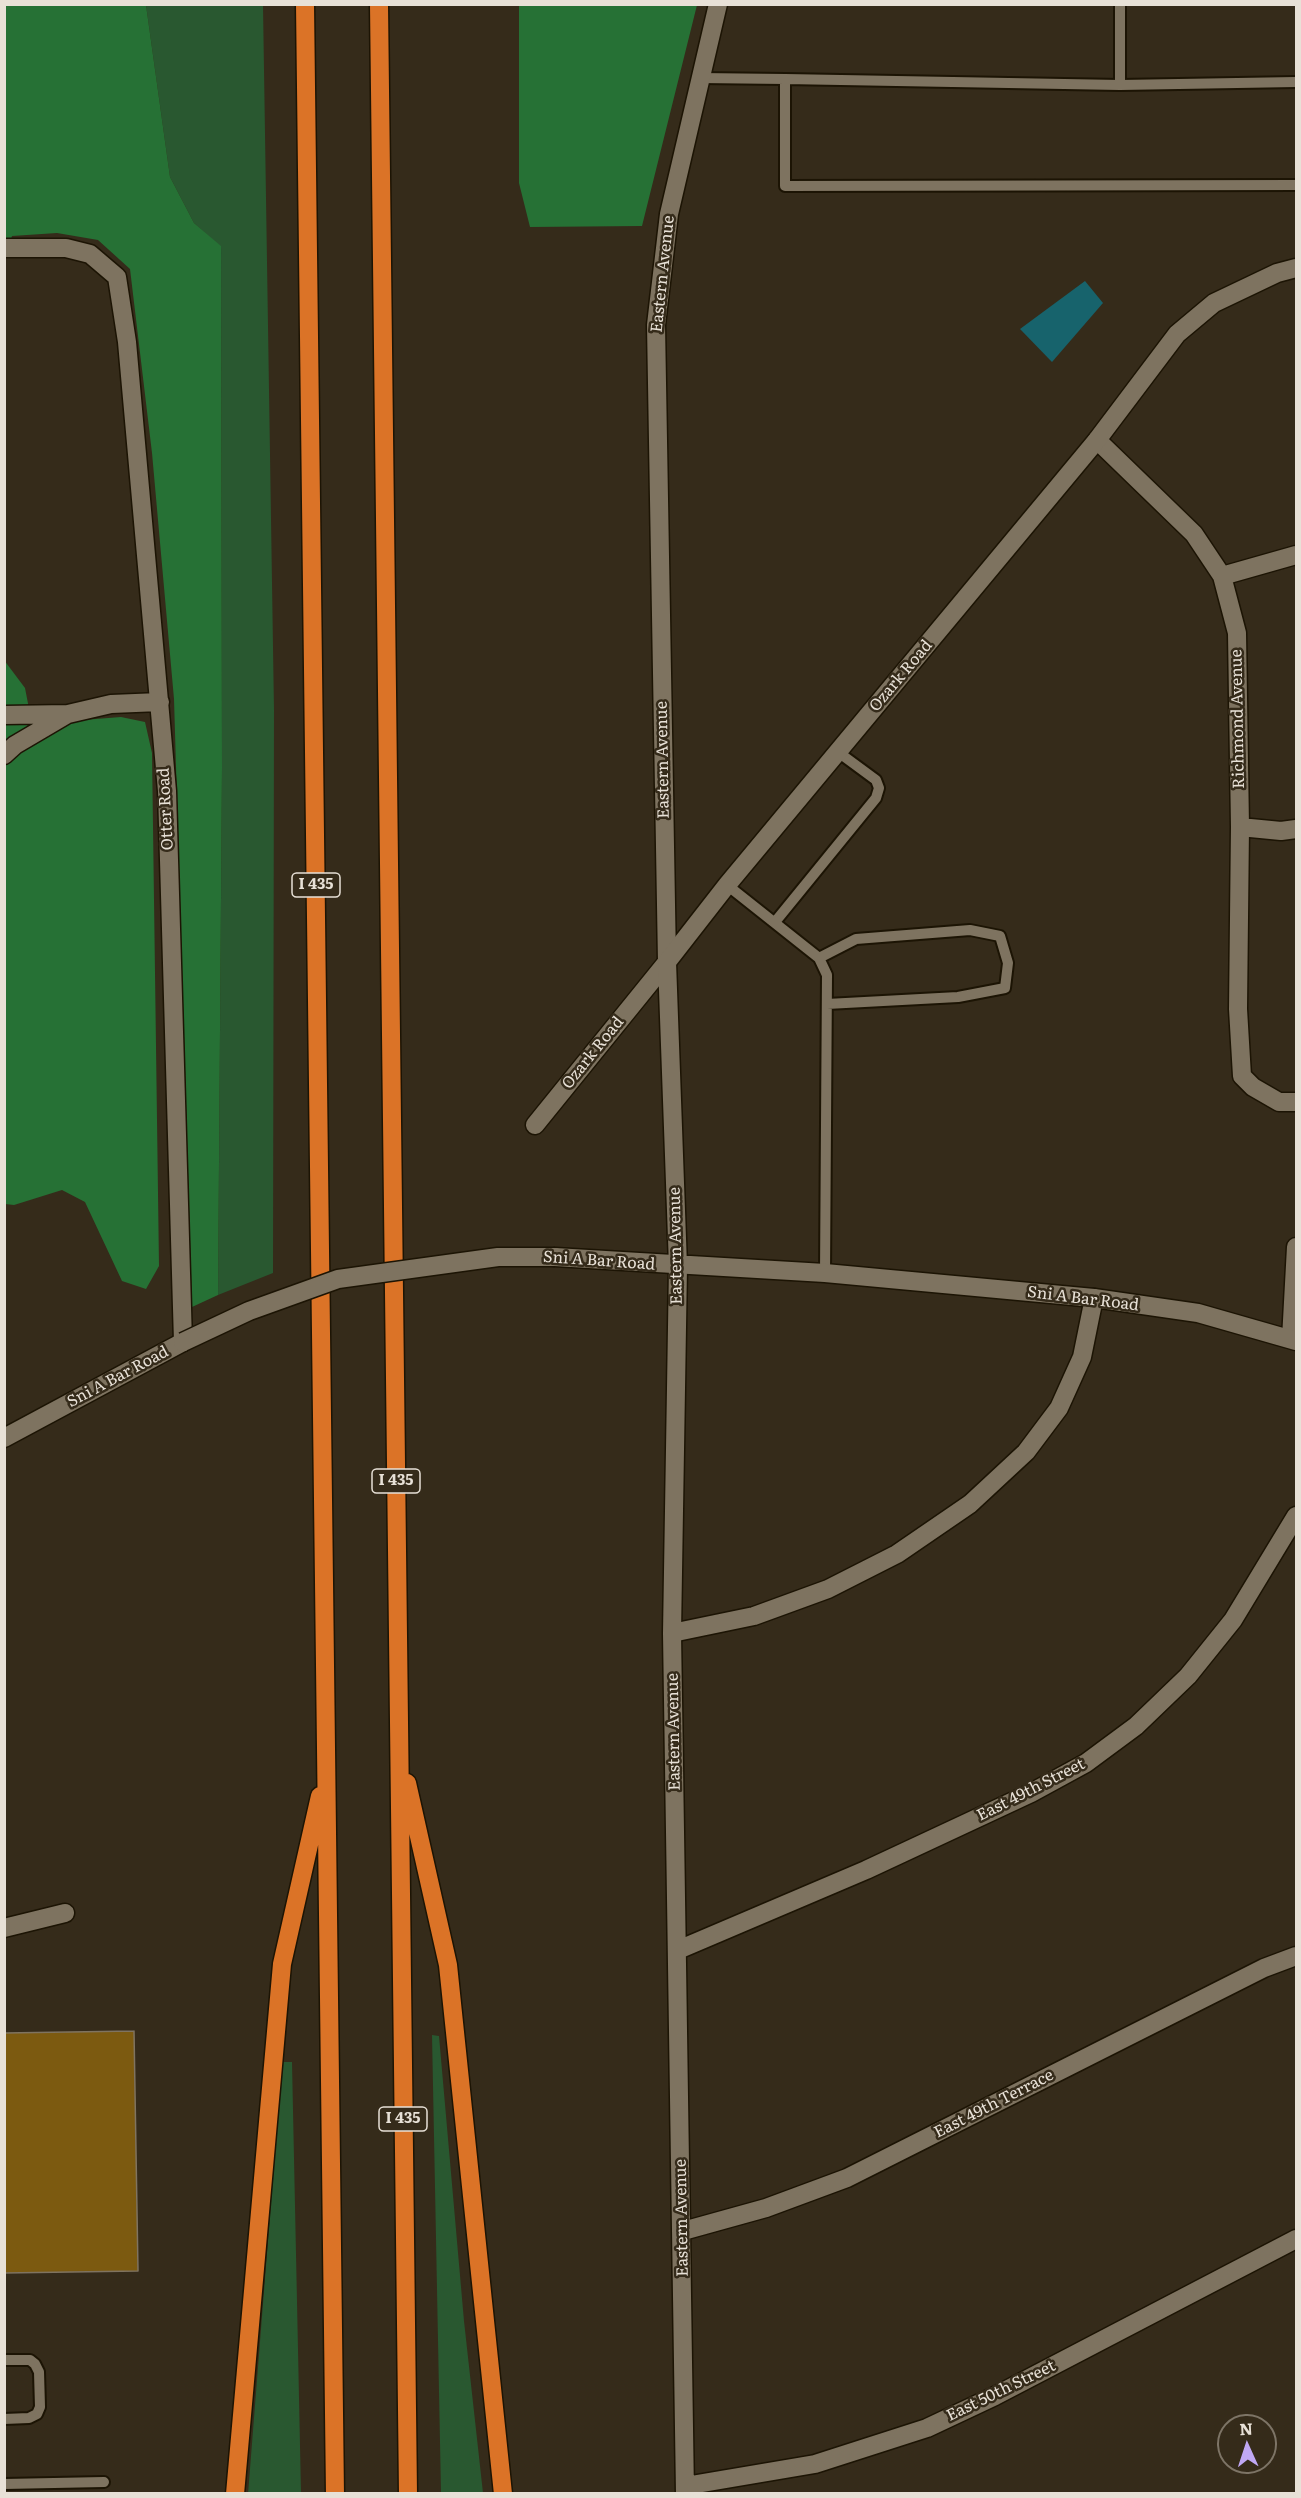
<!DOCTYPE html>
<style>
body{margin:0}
#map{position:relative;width:1301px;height:2498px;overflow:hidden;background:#352b1a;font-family:Literata,serif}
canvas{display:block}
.frame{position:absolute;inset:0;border:6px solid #e8e1d7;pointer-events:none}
.north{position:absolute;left:1217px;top:2414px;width:60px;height:60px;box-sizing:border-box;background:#352b1a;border:2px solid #7d7466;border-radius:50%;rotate:357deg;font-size:16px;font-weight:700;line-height:24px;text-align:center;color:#e8e1d7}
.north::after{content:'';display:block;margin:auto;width:21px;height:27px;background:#c0a8f4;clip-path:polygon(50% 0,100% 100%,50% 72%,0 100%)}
</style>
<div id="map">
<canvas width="1301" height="2498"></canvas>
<div class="frame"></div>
<div class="north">N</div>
</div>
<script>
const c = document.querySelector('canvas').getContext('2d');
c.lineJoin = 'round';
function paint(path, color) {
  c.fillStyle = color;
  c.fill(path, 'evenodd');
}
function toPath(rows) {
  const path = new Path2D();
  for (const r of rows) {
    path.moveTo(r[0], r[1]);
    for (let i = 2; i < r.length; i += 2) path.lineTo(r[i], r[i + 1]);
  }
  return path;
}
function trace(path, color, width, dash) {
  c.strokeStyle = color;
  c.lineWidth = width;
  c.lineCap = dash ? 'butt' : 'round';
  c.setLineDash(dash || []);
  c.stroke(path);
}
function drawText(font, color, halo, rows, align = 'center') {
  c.font = font + ' Literata,serif';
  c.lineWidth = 5;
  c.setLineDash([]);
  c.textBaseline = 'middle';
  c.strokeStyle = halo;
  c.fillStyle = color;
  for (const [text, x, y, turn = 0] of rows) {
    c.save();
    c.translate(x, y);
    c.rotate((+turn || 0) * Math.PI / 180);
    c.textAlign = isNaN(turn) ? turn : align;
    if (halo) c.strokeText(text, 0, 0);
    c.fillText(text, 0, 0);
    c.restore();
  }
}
paint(toPath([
 [146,5,263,5,274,710,273,1273,218,1295,222,767,221,247,194,223,170,177],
 [432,2035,439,2036,464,2321,483,2493,441,2493],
 [282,2062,292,2062,301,2493,248,2494]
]), '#295830');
paint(toPath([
 [5,5,146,5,170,177,194,223,221,246,222,767,218,1295,192,1307,174,699,152,453,130,269,98,240,57,233,12,236,5,257],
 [519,5,697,5,642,226,530,227,519,183],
 [4,660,25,688,32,724,121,717,145,722,152,753,159,1266,146,1289,122,1281,85,1202,62,1190,14,1205,5,1204]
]), '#267135');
paint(toPath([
 [1085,281,1103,303,1052,362,1020,329]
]), '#17636c');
const building = toPath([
 [134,2031,138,2271,4,2273,4,2033,134,2031]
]);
paint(building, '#7c5a10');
trace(building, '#7f7360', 1.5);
const lane = toPath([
 [1120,4,1120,85,1296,82],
 [699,78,785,79],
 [1120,85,785,79,785,186,1296,185],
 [727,885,819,958,827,975,825,1273],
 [775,922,876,798,879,788,876,780,838,752],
 [819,958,856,939,970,930,1000,936,1008,963,1005,988,958,997,827,1004],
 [4,2360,30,2360,35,2364,39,2372,40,2407,37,2414,29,2418,4,2419],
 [4,2484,104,2482]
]);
const street = toPath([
 [4,248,66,248,90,254,117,277,127,342,167,791,183,1342],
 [1097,440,1194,534,1222,576,1237,633,1240,827,1238,1009,1242,1076,1253,1087,1279,1102,1296,1102],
 [1222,576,1296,555],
 [4,715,68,714,111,704,160,702],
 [4,755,15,745,66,715],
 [1240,827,1281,831,1296,829],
 [535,1125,667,962,656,325,669,214,718,4],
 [678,1266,672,1633,685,2494],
 [1291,1339,1296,1247],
 [672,1633,754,1616,828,1589,897,1554,970,1504,1026,1452,1059,1408,1082,1357,1094,1298],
 [4,1928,65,1913],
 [678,1950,866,1870,1031,1793,1086,1763,1136,1726,1188,1676,1233,1620,1296,1516],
 [683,2231,766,2208,847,2178,1264,1968,1296,1956],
 [685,2486,815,2464,927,2428,995,2396,1296,2239]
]);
const secondary = toPath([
 [555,1257,825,1273,1094,1298,1198,1313,1296,1341],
 [678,1266,667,962,727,885,1097,440,1177,334,1214,303,1277,273,1296,268],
 [4,1438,183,1342]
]);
const highway = toPath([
 [305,4,335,2494],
 [379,4,408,2494],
 [407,1783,448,1965,503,2494],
 [235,2494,282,1964,320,1796]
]);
trace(lane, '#1c1404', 14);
trace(street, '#1c1404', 21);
trace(secondary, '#1c1404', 21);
trace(highway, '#1c1404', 21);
trace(lane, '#7e7360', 10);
trace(street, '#7e7360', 18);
trace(secondary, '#7e7360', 18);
trace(highway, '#db7327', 18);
const secondaryBridge = toPath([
 [183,1342,249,1311,338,1279,498,1257,555,1257]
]);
trace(secondaryBridge, '#1c1404', 21, []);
trace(secondaryBridge, '#7e7360', 18);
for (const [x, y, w] of [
 [316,885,48],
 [396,1481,48],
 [403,2119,48]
]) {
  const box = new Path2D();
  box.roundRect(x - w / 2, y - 12, w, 24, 4.5);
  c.fillStyle = '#352b1a';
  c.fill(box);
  trace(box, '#e8e1d7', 1.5);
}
drawText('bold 15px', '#e8e1d7', null, [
 ["I 435",316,885],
 ["I 435",396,1481],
 ["I 435",403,2119]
]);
drawText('16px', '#e8e1d7', '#352b1a', [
 ["Eastern Avenue",663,274,-84],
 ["Ozark Road",901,676,-50],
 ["Richmond Avenue",1238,719,-91],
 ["Eastern Avenue",663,760,-91],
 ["Otter Road",166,809,-93],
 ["Ozark Road",593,1053,-51],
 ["Eastern Avenue",676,1246,-91],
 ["Sni A Bar Road",599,1261,4],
 ["Sni A Bar Road",1083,1299,7],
 ["Sni A Bar Road",118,1377,-28],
 ["Eastern Avenue",674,1732,-91],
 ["East 49th Street",1031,1790,-27],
 ["East 49th Terrace",994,2104,-27],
 ["Eastern Avenue",682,2218,-91],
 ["East 50th Street",1001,2391,-26]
]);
</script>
